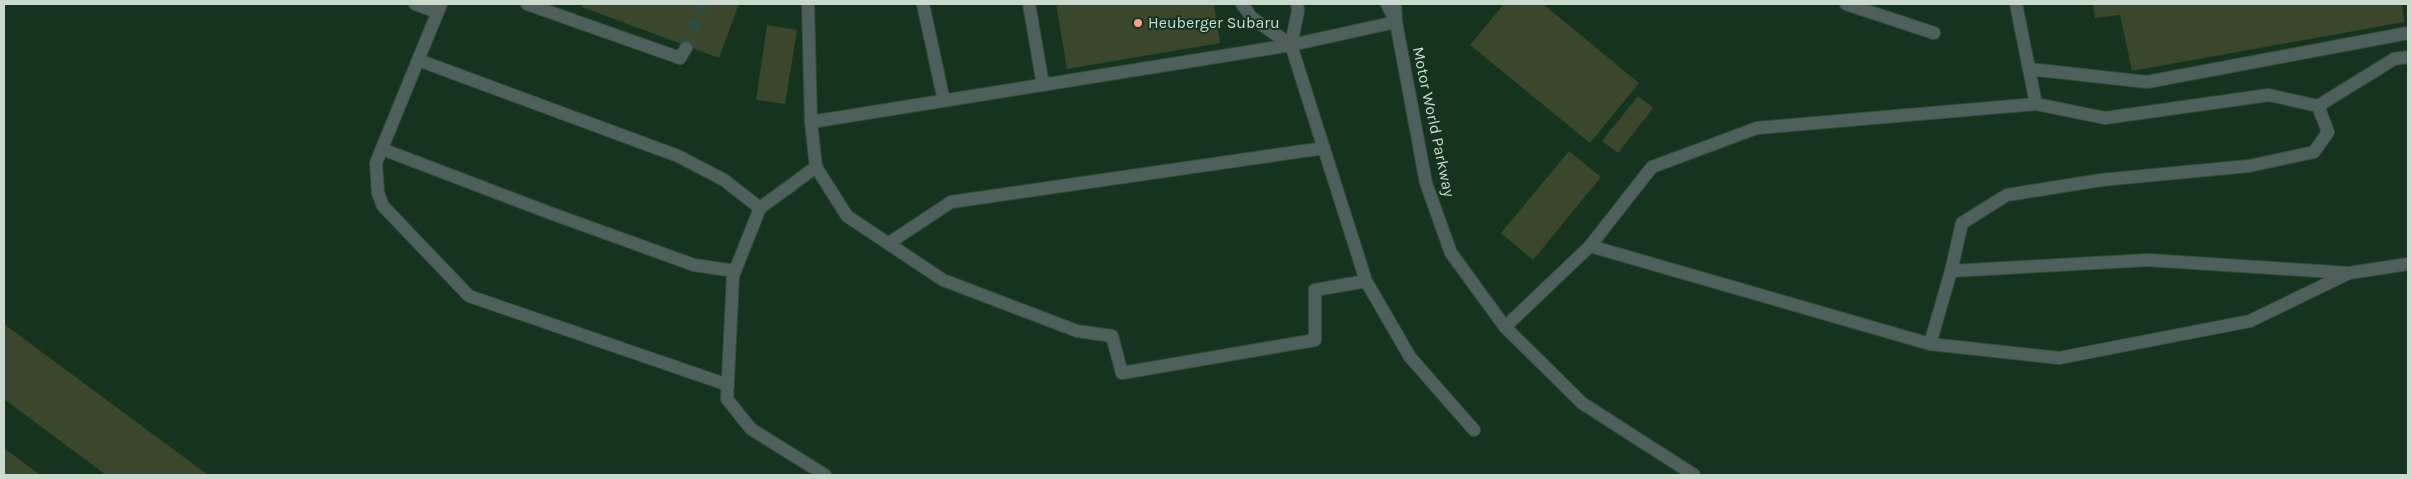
<!DOCTYPE html>
<style>
body{margin:0}
#map{position:relative;width:2412px;height:479px;overflow:hidden;background:#163320;font-family:Karla,sans-serif}
canvas{display:block}
.frame{position:absolute;inset:0;border:5px solid #cadbce;pointer-events:none}
</style>
<div id="map">
<canvas width="2412" height="479"></canvas>
<div class="frame"></div>
</div>
<script>
const c = document.querySelector('canvas').getContext('2d');
c.lineJoin = 'round';
function paint(path, color) {
  c.fillStyle = color;
  c.fill(path, 'evenodd');
}
function toPath(rows) {
  const path = new Path2D();
  for (const r of rows) {
    path.moveTo(r[0], r[1]);
    for (let i = 2; i < r.length; i += 2) path.lineTo(r[i], r[i + 1]);
  }
  return path;
}
function trace(path, color, width, dash) {
  c.strokeStyle = color;
  c.lineWidth = width;
  c.lineCap = dash ? 'butt' : 'round';
  c.setLineDash(dash || []);
  c.stroke(path);
}
function drawText(font, color, halo, rows, align = 'center') {
  c.font = font + ' Karla,sans-serif';
  c.lineWidth = 4;
  c.setLineDash([]);
  c.textBaseline = 'middle';
  c.strokeStyle = halo;
  c.fillStyle = color;
  for (const [text, x, y, turn = 0] of rows) {
    c.save();
    c.translate(x, y);
    c.rotate((+turn || 0) * Math.PI / 180);
    c.textAlign = isNaN(turn) ? turn : align;
    if (halo) c.strokeText(text, 0, 0);
    c.fillText(text, 0, 0);
    c.restore();
  }
}
paint(toPath([
 [583,4,739,4,719,58,582,7],
 [1056,4,1214,4,1220,43,1067,69],
 [1504,4,1543,4,1639,83,1590,143,1470,45],
 [2093,4,2402,4,2404,22,2132,71,2120,15,2095,18],
 [767,25,797,30,785,104,756,100],
 [1638,96,1653,108,1618,153,1602,141],
 [1569,151,1601,177,1533,260,1501,233],
 [4,324,208,475,106,475,4,399],
 [4,448,40,475,4,475]
]), '#3a472c');
trace(toPath([
 [686,48,702,4]
]), '#314c3a', 12, [12, 6]);
const minor = toPath([
 [415,4,437,12],
 [441,4,376,163,378,193,383,206,469,296,728,385],
 [527,4,680,58,686,48],
 [808,4,811,122,1291,45,1396,22,1426,183,1451,253,1505,327,1582,403,1694,475],
 [923,4,944,101],
 [1029,4,1043,85],
 [1242,4,1252,18,1291,45,1298,11,1297,4],
 [1387,4,1396,22,1395,4],
 [1846,4,1934,33],
 [2016,4,2036,104],
 [418,60,678,156,724,180,760,208],
 [2029,69,2147,82,2408,33],
 [2318,106,2394,59,2408,57],
 [811,122,816,167,847,216,943,280,1077,331,1112,336,1122,373,1315,340,1315,290,1366,281,1291,45],
 [382,149,550,213,694,265,735,271],
 [816,167,760,208,733,276,727,399,751,429,825,475],
 [889,243,951,202,1324,148],
 [1590,246,1930,344],
 [2349,273,2408,264],
 [1366,281,1410,357,1474,430],
 [1505,327,1590,246,1652,167,1757,128,2036,104,2105,118,2269,95,2318,106,2328,132,2314,152,2249,166,2101,180,2007,195,1962,223,1951,271,2148,260,2349,273,2250,321,2059,358,1930,344,1951,271]
]);
trace(minor, '#334e3c', 14);
trace(minor, '#4f605c', 12);
for (const [x, y, r, color] of [
 [1138,23,5,"#f59d8f"]
]) {
  const dot = new Path2D();
  dot.arc(x, y, r, 0, 2 * Math.PI);
  c.fillStyle = color;
  c.fill(dot);
  trace(dot, '#163320', 2);
}
drawText('16px', '#cadbce', '#163320', [
 ["Heuberger Subaru",1148,23]
], 'left');
drawText('16px', '#cadbce', '#163320', [
 ["Motor World Parkway",1433,122,78]
]);
</script>
